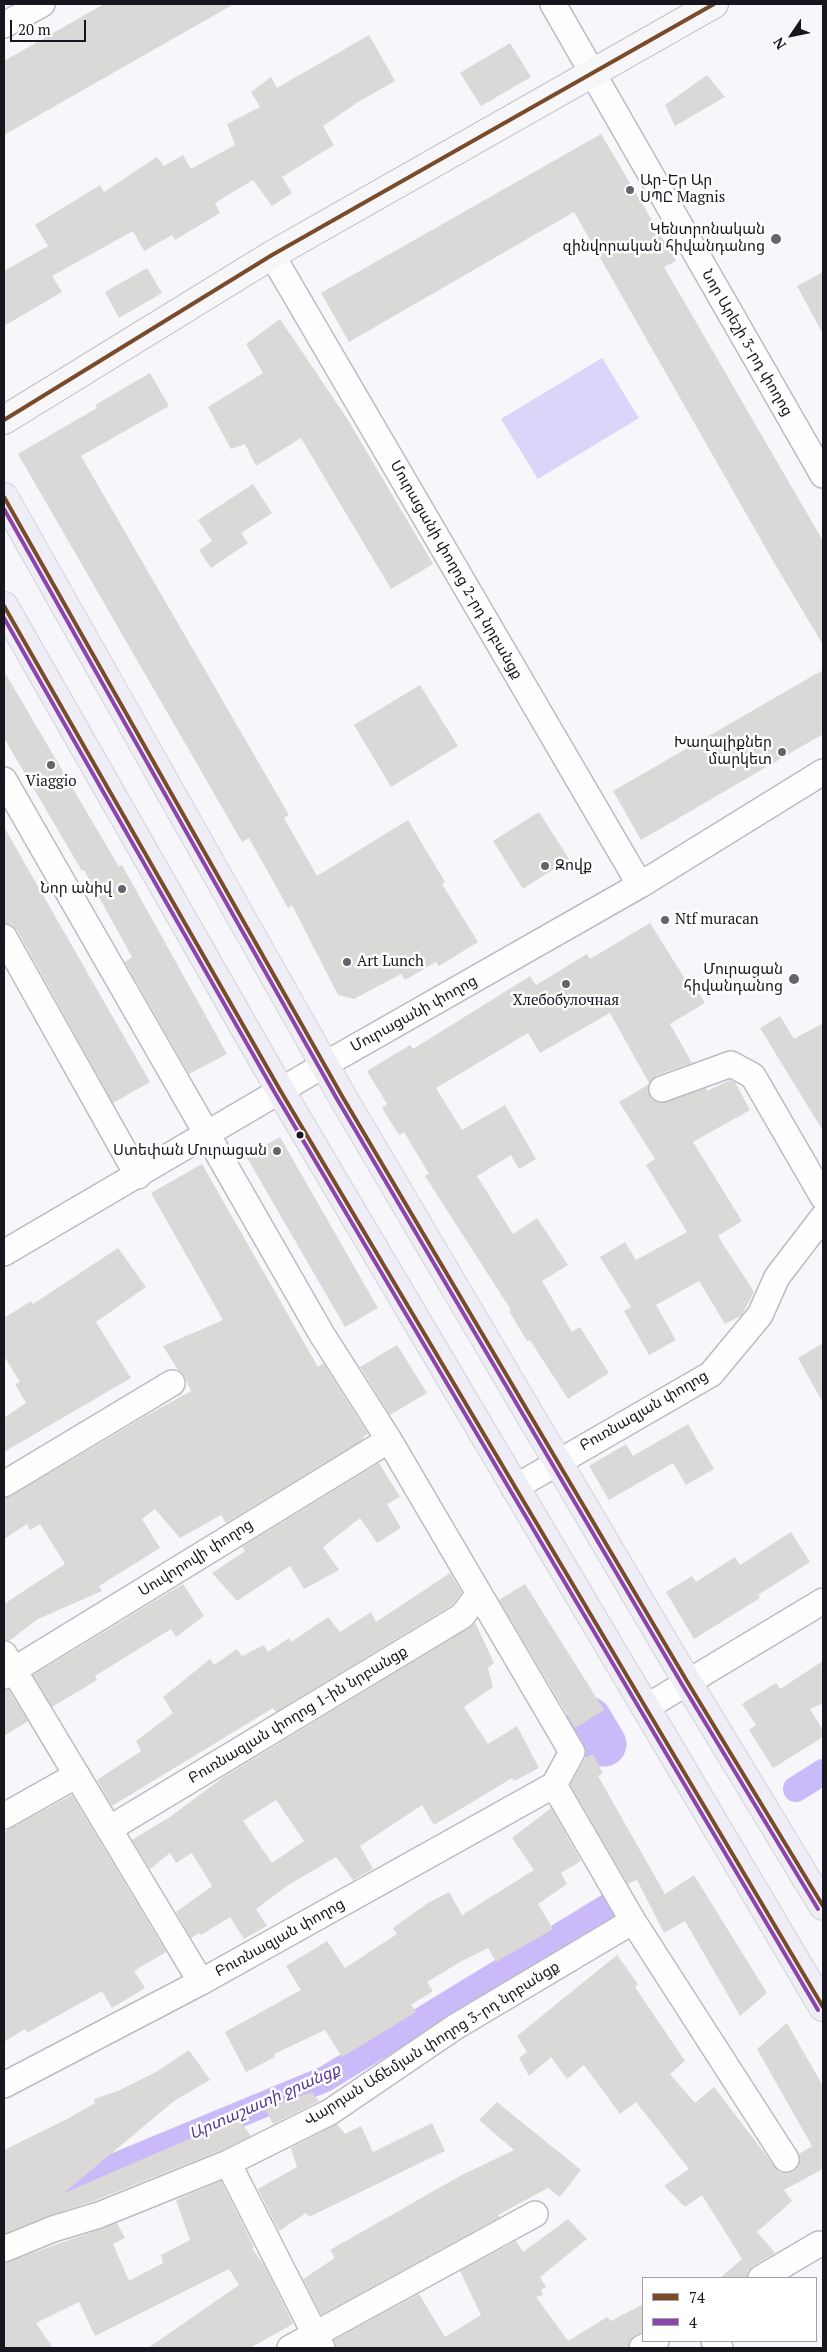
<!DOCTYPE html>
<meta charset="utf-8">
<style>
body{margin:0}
#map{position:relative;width:827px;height:2352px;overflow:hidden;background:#f7f6fb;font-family:"PT Serif",serif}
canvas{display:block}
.frame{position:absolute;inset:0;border:5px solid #17151d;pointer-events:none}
.legend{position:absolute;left:642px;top:2277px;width:175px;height:65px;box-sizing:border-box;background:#fff;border:1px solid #a2a1a5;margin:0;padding:6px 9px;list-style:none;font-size:15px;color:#17151d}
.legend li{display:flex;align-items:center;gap:10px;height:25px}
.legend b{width:25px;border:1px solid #a2a1a5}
.north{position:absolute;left:767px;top:10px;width:50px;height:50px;-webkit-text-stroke:4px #fff;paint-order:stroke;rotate:236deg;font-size:14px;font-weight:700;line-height:20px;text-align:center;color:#17151d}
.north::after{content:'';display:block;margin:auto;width:18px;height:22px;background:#17151d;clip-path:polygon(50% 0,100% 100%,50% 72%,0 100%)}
.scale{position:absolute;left:10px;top:20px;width:76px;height:22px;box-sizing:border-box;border:2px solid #17151d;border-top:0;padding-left:6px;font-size:15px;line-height:18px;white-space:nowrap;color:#17151d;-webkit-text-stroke:4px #fff;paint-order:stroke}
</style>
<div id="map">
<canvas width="827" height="2352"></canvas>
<div class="frame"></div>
<ul class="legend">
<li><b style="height:6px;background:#7a4b2a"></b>74</li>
<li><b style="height:6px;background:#8e44ad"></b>4</li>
</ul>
<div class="north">N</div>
<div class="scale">20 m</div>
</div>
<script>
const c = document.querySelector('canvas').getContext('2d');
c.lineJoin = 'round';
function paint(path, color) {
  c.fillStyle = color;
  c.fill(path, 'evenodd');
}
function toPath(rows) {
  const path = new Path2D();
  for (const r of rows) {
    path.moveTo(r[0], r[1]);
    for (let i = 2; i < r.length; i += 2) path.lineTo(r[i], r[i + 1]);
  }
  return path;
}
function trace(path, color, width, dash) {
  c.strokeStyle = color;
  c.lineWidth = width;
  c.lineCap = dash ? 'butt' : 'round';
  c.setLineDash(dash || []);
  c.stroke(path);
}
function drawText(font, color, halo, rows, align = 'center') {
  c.font = font + ' "PT Serif","Noto Sans Armenian",serif';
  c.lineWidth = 5;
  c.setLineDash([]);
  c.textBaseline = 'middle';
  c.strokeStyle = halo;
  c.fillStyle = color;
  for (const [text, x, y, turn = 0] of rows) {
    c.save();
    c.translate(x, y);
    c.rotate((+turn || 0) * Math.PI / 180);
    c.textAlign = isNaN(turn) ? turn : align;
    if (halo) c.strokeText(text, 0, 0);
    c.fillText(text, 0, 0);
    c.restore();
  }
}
paint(toPath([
 [602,358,639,418,538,479,501,419]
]), '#dcd4f9');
trace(toPath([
 [796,1789,823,1772],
 [4,2212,325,2079,615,1902]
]), '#cbbafa', 26);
trace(toPath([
 [589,1719,604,1744]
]), '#cbbafa', 45);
paint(toPath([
 [104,4,234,4,4,135,4,61],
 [369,35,395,81,358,102,323,126,334,145,282,177,292,193,272,206,253,180,215,203,220,213,175,240,172,235,144,251,133,231,52,276,62,292,4,326,4,271,48,246,35,225,100,185,104,192,157,157,164,166,183,155,191,169,235,145,227,124,260,107,251,92,271,77,277,88],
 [510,43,531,77,481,106,460,73],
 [707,75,725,97,675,126,665,105],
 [601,134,676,261,664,267,823,541,823,645,769,554,574,212,349,342,321,293],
 [147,268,162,293,119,318,105,292],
 [823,272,823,334,797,286],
 [280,319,348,420,433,564,391,589,301,438,256,466,245,444,231,449,208,407,263,373,246,344],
 [150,373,169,406,81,456,289,815,284,818,317,876,408,820,445,882,442,884,478,942,439,966,436,962,405,980,401,974,354,999,338,995,292,905,288,908,249,838,242,842,18,454,97,408,95,405],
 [253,484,272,513,241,533,248,543,211,568,199,550,212,541,198,520],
 [823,670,823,734,641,840,613,791],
 [4,671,119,867,122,865,227,1054,189,1074,125,962,132,957,84,870,82,871,4,738],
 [420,685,458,746,391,787,354,725],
 [539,812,569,859,523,889,493,841],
 [4,827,150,1082,113,1103,17,930,11,924,4,923],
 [650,923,690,987,694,985,705,1003,670,1024,692,1063,657,1075,649,1083,610,1013,540,1053,528,1033,436,1088,462,1130,505,1105,536,1159,519,1169,511,1155,477,1176,513,1234,537,1218,568,1265,542,1281,572,1332,580,1327,609,1373,568,1399,530,1340,527,1341,509,1311,511,1310,425,1176,429,1174,404,1132,399,1135,382,1108,387,1104,367,1071,410,1045,413,1049,530,976,536,985,587,954,590,959],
 [780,1016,794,1039,823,1023,823,1131,760,1028],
 [730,1080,735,1082,750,1110,693,1142,742,1221,718,1236,754,1292,742,1315,725,1324,699,1281,656,1305,676,1340,649,1355,624,1311,631,1307,600,1257,625,1242,636,1260,687,1232,646,1165,655,1159,619,1102,649,1084,649,1094,653,1100,660,1103,706,1088,707,1091],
 [280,1137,378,1308,345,1327,246,1156],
 [202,1164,318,1367,323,1363,368,1434,363,1437,364,1439,226,1523,221,1515,180,1538,155,1509,142,1519,160,1548,99,1586,102,1591,38,1619,9,1641,4,1640,4,1604,65,1564,40,1524,30,1530,27,1524,4,1539,4,1498,11,1496,144,1417,191,1391,184,1375,178,1370,163,1346,223,1320,151,1193],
 [118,1248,146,1287,96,1322,131,1378,4,1452,4,1418,26,1403,15,1384,20,1382,4,1356,4,1318,31,1301,33,1304],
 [823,1343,823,1403,798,1358],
 [397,1345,427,1393,390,1415,360,1367],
 [688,1424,714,1469,686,1485,673,1463,609,1500,589,1466,626,1444,633,1456],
 [379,1463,400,1497,387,1504,401,1528,377,1543,360,1518,323,1547,339,1570,304,1589,290,1566,237,1601,212,1573,245,1551,242,1547],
 [791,1532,810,1562,758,1595,760,1598,694,1639,666,1592,692,1576,696,1582,735,1557,740,1565],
 [450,1573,462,1593,452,1605,276,1712,273,1708,112,1806,97,1780,141,1751,136,1741,173,1713,163,1697,210,1659,214,1665,237,1649,242,1656,264,1645,268,1652,289,1638,291,1642,328,1617,340,1632,371,1612,376,1622],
 [183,1584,204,1616,176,1637,171,1629,95,1676,97,1680,52,1707,33,1675],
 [525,1584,604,1710,575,1728,499,1600],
 [475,1622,494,1663,488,1668,493,1687,464,1707,488,1744,517,1726,539,1768,514,1781,512,1778,434,1825,422,1805,360,1846,373,1869,353,1880,336,1857,287,1886,256,1909,267,1926,244,1939,230,1917,201,1935,199,1933,191,1938,176,1912,212,1886,192,1853,176,1863,170,1853,150,1869,132,1840,170,1817,222,1778,469,1628],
 [276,1800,304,1841,272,1863,243,1821],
 [823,1661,823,1703,810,1709,823,1730,823,1737,773,1768,749,1730,756,1725,742,1704,776,1683,780,1689],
 [8,1689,28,1721,4,1736,4,1690],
 [593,1754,603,1773,598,1776,665,1894,694,1875,767,1993,740,2016,685,1921,664,1933,637,1880,628,1884,570,1785,585,1758],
 [72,1795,166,1952,134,1971,145,1988,112,2008,102,1991,27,2033,25,2029,4,2042,4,1832],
 [551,1808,581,1861,561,1873,567,1884,538,1904,553,1929,496,1962,488,1948,460,1962,427,1982,433,1991,411,2005,416,2012,342,2057,325,2030,274,2054,275,2057,246,2072,225,2032,301,1990,286,1966,327,1941,345,1968,397,1934,393,1928,428,1903,449,1892,462,1915,534,1870,512,1838],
 [617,1955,638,1984,635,1987,685,2061,670,2074,695,2103,714,2087,779,2172,787,2173,794,2171,799,2165,799,2154,812,2146,757,2049,787,2023,823,2086,823,2169,784,2190,792,2201,757,2232,775,2253,753,2266,748,2271,747,2278,720,2278,742,2259,702,2195,685,2207,664,2186,689,2169,636,2102,620,2114,584,2065,567,2079,551,2057,529,2076,519,2058,527,2052,517,2036],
 [189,2050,210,2080,174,2101,64,2193,238,2118,251,2136,222,2150,94,2201,48,2216,4,2234,4,2150,69,2118,95,2103,94,2099,118,2091,156,2072],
 [312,2092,319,2101,273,2124,265,2109],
 [497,2102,581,2170,560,2197,548,2188,498,2215,500,2217,321,2315,303,2279,335,2258,330,2250,460,2176,514,2150,479,2120],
 [432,2123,445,2151,309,2217,306,2213,279,2231,258,2189,297,2167,291,2148,337,2124,345,2134,361,2126,373,2152],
 [221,2181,254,2247,252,2248,264,2265,293,2324,250,2348,148,2348,239,2285,229,2269,95,2336,79,2302,36,2323,53,2348,4,2348,4,2263,117,2223,125,2238,113,2244,129,2281,163,2263,161,2255,190,2240,176,2200],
 [568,2219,587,2239,540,2277,546,2287,541,2290,543,2295,536,2297,568,2341,607,2317,611,2321,643,2304,643,2331,630,2340,628,2348,336,2348,334,2340,419,2294,445,2337,481,2315,460,2271,516,2241,523,2252]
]), '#dad9d7');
const minor = toPath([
 [553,4,823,475],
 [4,25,42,4],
 [272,255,640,885],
 [4,780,321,1333,389,1440,572,1752,554,1785,633,1921,786,2159],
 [4,937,138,1176],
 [662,1089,731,1064,753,1076,823,1197],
 [4,1253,324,1065,640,885,823,772],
 [4,1484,172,1383],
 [514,1488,711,1374,760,1315,777,1277,823,1217],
 [4,1654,201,1982],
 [4,1676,389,1440],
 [645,1708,823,1601],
 [4,1816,77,1775],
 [109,1829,462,1616,479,1594],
 [4,2085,201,1982,554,1785],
 [228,2163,322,2348],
 [4,2249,53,2229,99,2215,228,2163,330,2112,455,2027,633,1921],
 [761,2278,819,2244],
 [714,2341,720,2348],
 [290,2348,535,2214],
 [642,2348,656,2341]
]);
const secondary = toPath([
 [4,420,272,255,714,4]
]);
const primary = toPath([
 [4,497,342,1096,688,1683,823,1906],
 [4,606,280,1090,823,2007]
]);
trace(minor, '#bdbbc1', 28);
trace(secondary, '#bdbbc1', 30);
trace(primary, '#d2d2d5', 30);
trace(minor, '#fefefe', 25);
trace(secondary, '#f7f6f9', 28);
trace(primary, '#efedf5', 28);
trace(toPath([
 [4,420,272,255,714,4],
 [4,497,342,1096,688,1683,823,1906],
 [4,606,280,1090,823,2007]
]), '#7a4b2a', 4);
trace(toPath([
 [4,509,337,1099,683,1686,818,1909],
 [4,618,275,1093,818,2010]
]), '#8e44ad', 4);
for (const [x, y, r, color] of [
 [630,190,5,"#65646b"],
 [776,239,6,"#65646b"],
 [782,752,5,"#65646b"],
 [51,765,5,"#65646b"],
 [545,866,5,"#65646b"],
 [122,889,5,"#65646b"],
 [665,920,5,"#65646b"],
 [347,962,5,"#65646b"],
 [794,979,6,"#65646b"],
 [566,984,5,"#65646b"],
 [300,1135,4.5,"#17151d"],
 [277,1151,5,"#65646b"]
]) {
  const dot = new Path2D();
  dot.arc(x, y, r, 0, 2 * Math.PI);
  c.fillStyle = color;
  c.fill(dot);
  trace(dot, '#fff', 2);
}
drawText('15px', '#17151d', '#fff', [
 ["Ար-Եր Ար",640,181,"left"],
 ["ՍՊԸ Magnis",640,198,"left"],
 ["Կենտրոնական",765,230],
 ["զինվորական հիվանդանոց",765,247],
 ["Խաղալիքներ",772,743],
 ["մարկետ",772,760],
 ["Viaggio",51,782,"center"],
 ["Զովք",555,866,"left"],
 ["Նոր անիվ",112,889],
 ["Ntf muracan",675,920,"left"],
 ["Art Lunch",357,962,"left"],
 ["Մուրացան",783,970],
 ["հիվանդանոց",783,987],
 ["Хлебобулочная",566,1001,"center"],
 ["Ստեփան Մուրացան",267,1151]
], 'right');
drawText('15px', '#17151d', '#fff', [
 ["Նոր Արեշի 3-րդ փողոց",747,343,60],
 ["Մուրացանի փողոց 2-րդ նրբանցք",456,570,60],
 ["Մուրացանի փողոց",414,1014,-29],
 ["Բուռնազյան փողոց",644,1411,-30],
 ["Սուվորովի փողոց",196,1558,-32],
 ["Բուռնազյան փողոց 1-ին նրբանցք",298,1715,-31],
 ["Բուռնազյան փողոց",280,1938,-29],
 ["Վարդան Աճեմյան փողոց 3-րդ նրբանցք",432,2044,-32]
]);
drawText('italic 16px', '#583499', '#fff', [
 ["Արտաշատի ջրանցք",265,2102,-24]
]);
</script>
